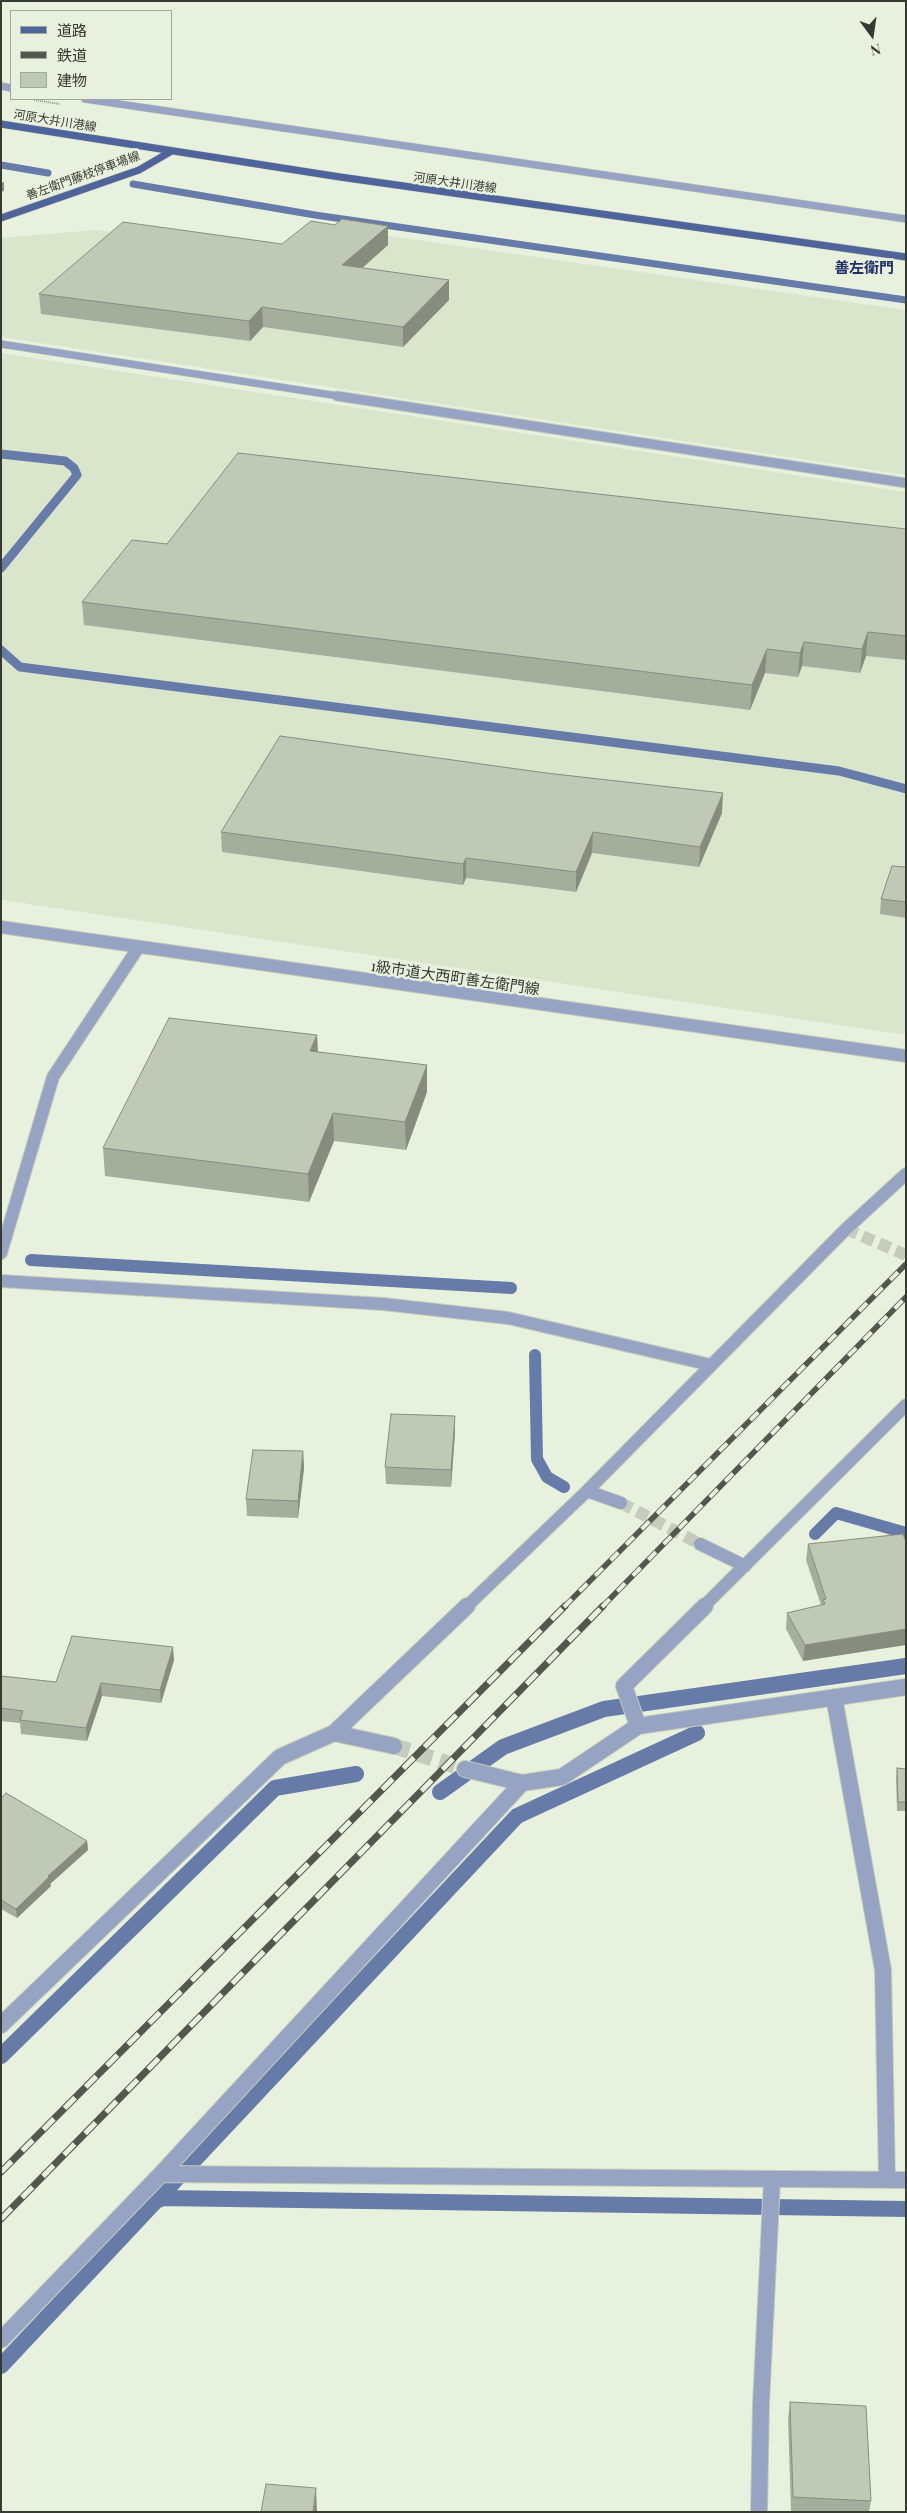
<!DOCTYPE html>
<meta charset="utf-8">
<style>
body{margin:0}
#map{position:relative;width:907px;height:2513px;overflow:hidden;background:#e8f1dd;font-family:"Playfair Display","Noto Sans JP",serif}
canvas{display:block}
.frame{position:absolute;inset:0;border:2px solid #373a32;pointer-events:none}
.legend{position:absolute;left:10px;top:10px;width:162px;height:90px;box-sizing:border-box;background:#e8f1dd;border:1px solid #a1a899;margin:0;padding:6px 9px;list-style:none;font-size:15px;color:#373a32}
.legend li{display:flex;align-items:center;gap:10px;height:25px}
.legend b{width:25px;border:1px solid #a1a899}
.north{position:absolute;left:847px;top:10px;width:50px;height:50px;-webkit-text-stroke:4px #e8f1dd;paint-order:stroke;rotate:166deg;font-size:14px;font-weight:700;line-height:20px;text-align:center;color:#373a32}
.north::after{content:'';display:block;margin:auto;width:18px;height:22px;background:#373a32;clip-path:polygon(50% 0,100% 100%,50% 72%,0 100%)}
</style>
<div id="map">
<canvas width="907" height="2513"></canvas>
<div class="frame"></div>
<ul class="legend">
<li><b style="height:6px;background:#4f649b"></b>道路</li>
<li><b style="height:6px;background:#53574d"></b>鉄道</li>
<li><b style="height:14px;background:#c0c9b6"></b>建物</li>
</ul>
<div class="north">N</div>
</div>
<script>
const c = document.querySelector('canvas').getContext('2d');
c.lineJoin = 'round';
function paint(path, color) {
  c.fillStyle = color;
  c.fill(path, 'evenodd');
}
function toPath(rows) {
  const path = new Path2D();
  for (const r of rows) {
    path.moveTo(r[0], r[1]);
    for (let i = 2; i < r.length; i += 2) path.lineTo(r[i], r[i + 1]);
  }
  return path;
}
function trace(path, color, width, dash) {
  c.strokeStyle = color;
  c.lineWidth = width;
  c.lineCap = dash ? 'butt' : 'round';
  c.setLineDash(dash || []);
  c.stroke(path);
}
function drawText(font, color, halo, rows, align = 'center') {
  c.font = font + ' "Playfair Display","Noto Sans JP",serif';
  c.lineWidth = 5;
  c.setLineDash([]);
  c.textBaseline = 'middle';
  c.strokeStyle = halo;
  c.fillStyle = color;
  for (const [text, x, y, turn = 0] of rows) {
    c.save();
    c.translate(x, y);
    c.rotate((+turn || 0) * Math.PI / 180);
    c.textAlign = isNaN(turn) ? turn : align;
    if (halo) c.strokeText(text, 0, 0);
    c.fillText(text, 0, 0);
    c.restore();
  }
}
paint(toPath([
 [306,224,906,310,906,475,1,337,1,238,96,230,274,253],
 [1,353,906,492,906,1035,1,900]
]), '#dae6cc');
trace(toPath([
 [1,165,48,173],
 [133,184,315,215,906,300]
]), '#677ba9', 7);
trace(toPath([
 [1,454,65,461,74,468,77,475,1,568],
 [1,650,20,667,839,771,906,789]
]), '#677ba9', 9);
trace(toPath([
 [31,1260,511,1288],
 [535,1355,537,1459,547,1477,564,1487],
 [815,1534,836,1513,906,1533]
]), '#677ba9', 12);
trace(toPath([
 [440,1792,503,1747,604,1709,906,1666],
 [1,2056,275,1788,356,1774],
 [158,2200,163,2198,906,2209],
 [1,2366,517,1816,697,1733]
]), '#677ba9', 16);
trace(toPath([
 [846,1229,906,1255],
 [621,1503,700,1544]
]), '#c5ccbb', 12, [12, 6]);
trace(toPath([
 [394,1746,465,1769]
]), '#c5ccbb', 16, [16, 8]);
const minorFar3 = toPath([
 [1,86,11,88],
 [85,99,906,219],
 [1,344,345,397]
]);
const minorFar2 = toPath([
 [337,396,906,483]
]);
const minorFar1 = toPath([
 [1,927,906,1056],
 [1,1253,53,1077,138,948],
 [1,1281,383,1304,508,1318,711,1365],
 [587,1491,621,1503],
 [700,1544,745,1566],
 [466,1607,587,1491,846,1229,906,1174],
 [703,1607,906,1405]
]);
const minor = toPath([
 [834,1697,883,1970,887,2180],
 [638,1726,624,1686,705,1606],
 [334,1733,394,1746],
 [465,1769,522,1783,562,1777,638,1726,906,1687],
 [1,2025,280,1757,334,1733,467,1606],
 [161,2174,906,2180],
 [1,2340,161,2174,522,1783],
 [759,2512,761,2404,772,2179]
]);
const major = toPath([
 [1,124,340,177,906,257],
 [1,218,139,170,170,152]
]);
trace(minorFar3, '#c5ccbb', 8);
trace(minorFar2, '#c5ccbb', 11);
trace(minorFar1, '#c5ccbb', 14);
trace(minor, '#c5ccbb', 18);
trace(major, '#c5ccbb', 8);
trace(toPath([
 [34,100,60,104]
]), '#919789', 2, [1, 1]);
trace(minorFar3, '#96a3c2', 7);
trace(minorFar2, '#96a3c2', 9);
trace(minorFar1, '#96a3c2', 12);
trace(minor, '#96a3c2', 16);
trace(major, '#4f649b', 7);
const railFar1 = toPath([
 [564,1607,906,1264],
 [602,1607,906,1297]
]);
const rail = toPath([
 [1,2172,565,1606],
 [1,2219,603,1606]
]);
trace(railFar1, '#53574d', 5.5);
trace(rail, '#53574d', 7);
trace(railFar1, '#e8f1dd', 4, [11]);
trace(rail, '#e8f1dd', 5, [15]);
paint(toPath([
 [335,225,388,226,388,245,362,268,449,280,449,300,403,347,263,327,250,341,41,314,39,294,282,244],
 [906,529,906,660,866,656,860,673,802,666,798,677,765,673,750,710,84,625,82,602,167,544],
 [722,813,699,867,592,853,576,892,466,878,463,885,222,852,221,832],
 [906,867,906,918,880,914,881,899],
 [317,1035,318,1052,427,1065,427,1092,406,1150,334,1141,309,1202,105,1176,103,1148],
 [455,1433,451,1487,386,1484,385,1467],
 [303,1451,304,1468,298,1518,247,1516,246,1499],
 [906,1542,803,1661,786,1629,787,1613,821,1605,806,1560,808,1544],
 [174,1660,161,1703,102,1696,87,1741,21,1734,20,1723,1,1721,1,1676,56,1682],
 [897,1768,906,1769,906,1811,897,1811,896,1777],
 [1,1798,87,1841,88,1850,50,1884,51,1886,17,1918,1,1909],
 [790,2402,871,2501,869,2512,791,2512,788,2419]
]), '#a5ad9d');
paint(toPath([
 [4,182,4,191,1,192,1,183],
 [388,226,388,245,343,285,342,265],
 [449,280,449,300,403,347,403,327],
 [262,307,263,327,250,341,249,321],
 [868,632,866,656,860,673,862,649],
 [804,642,802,666,798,677,800,653],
 [767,649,765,673,750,710,752,685],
 [723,793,722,813,699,867,700,847],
 [593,832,592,853,576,892,576,872],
 [466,858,466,878,463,885,463,864],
 [317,1035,318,1062,310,1051],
 [427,1065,427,1092,406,1150,405,1122],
 [333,1113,334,1141,309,1202,308,1174],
 [455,1416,455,1433,451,1487,451,1470],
 [303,1451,304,1468,298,1518,298,1501],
 [906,1629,906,1645,803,1661,805,1645],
 [173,1647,174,1660,161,1703,160,1690],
 [101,1683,102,1696,87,1741,86,1728],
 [87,1841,88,1850,50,1884,51,1886,17,1918,16,1909,48,1876],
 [316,2488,317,2512,313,2512]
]), '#868d7f');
const building = toPath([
 [342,219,388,226,342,265,449,280,403,327,262,307,249,321,39,294,123,222,282,244,311,221,335,225,342,219],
 [238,453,906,529,906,636,868,632,862,649,804,642,800,653,767,649,752,685,82,602,132,540,167,544,238,453],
 [280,736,546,773,723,793,700,847,593,832,576,872,466,858,463,864,221,832,280,736],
 [892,866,906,867,906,902,881,899,892,866],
 [169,1018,317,1035,310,1051,427,1065,405,1122,333,1113,308,1174,103,1148,169,1018],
 [391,1414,455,1416,451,1470,385,1467,391,1414],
 [253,1450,303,1451,298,1501,246,1499,253,1450],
 [903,1534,906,1542,906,1629,805,1645,787,1613,825,1604,823,1600,826,1599,808,1544,903,1534],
 [72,1636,173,1647,160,1690,101,1683,86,1728,20,1720,23,1711,1,1708,1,1676,56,1682,72,1636],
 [897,1768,906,1769,906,1802,898,1802,897,1768],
 [6,1793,87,1841,48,1876,49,1877,16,1909,1,1900,1,1798,6,1793],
 [790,2402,866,2406,871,2501,793,2497,790,2402],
 [266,2484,316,2488,313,2512,261,2512,266,2484]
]);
paint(building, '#c0c9b6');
trace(building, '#868d7f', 1);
drawText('12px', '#373a32', '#e8f1dd', [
 ["河原大井川港線",55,121,9],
 ["善左衛門藤枝停車場線",83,176,-20],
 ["河原大井川港線",455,183,8]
]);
drawText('bold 15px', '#1e3067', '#e8f1dd', [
 ["善左衛門",864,268]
]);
drawText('15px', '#373a32', '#e8f1dd', [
 ["1級市道大西町善左衛門線",455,978,8]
]);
</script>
